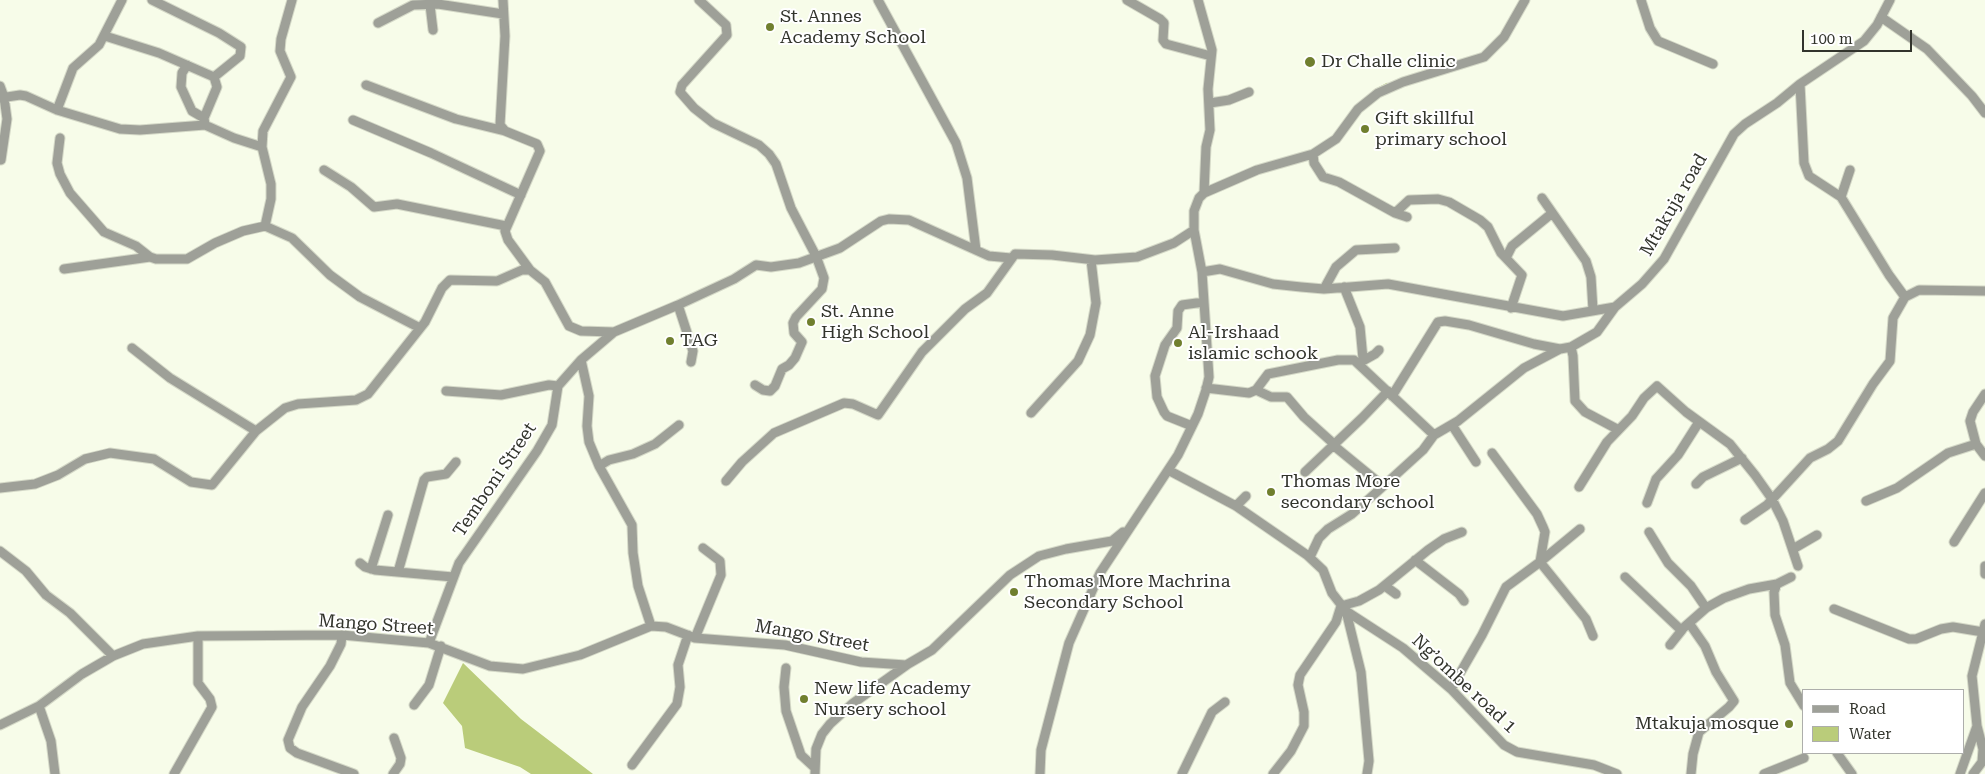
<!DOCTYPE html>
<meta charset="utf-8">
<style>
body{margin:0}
#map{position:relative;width:1985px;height:774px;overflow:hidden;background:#f7fce9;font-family:"Roboto Serif",serif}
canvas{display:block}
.legend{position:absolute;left:1802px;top:689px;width:162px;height:65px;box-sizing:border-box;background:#fff;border:1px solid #adaeab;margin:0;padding:6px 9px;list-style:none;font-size:15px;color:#32342c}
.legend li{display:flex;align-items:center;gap:10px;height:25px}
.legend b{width:25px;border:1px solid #adaeab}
.scale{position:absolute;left:1802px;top:30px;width:110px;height:22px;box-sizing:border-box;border:2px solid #32342c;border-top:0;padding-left:6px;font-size:15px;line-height:18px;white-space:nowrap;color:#32342c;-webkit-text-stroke:4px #fff;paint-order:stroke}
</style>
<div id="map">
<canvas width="1985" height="774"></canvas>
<ul class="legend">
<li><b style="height:6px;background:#9ea098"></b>Road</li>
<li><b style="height:14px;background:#bacc7a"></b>Water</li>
</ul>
<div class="scale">100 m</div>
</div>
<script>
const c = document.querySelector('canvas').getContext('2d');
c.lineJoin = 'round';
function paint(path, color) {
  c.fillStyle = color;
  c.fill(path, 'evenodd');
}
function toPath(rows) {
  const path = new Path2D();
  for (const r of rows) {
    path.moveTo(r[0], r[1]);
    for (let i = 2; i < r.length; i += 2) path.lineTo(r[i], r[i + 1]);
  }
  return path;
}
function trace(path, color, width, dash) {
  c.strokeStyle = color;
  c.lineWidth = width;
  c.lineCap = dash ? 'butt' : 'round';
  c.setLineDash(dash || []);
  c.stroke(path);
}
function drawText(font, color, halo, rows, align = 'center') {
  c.font = font + ' "Roboto Serif",serif';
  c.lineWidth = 4;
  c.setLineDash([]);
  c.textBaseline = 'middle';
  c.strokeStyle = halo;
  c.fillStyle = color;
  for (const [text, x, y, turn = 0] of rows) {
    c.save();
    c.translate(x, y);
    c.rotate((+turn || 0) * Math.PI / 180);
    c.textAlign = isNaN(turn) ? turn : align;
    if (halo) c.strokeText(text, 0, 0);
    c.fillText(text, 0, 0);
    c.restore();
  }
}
paint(toPath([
 [463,663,521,719,593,774,531,774,520,767,465,748,462,726,443,703]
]), '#bacc7a');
trace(toPath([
 [1374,91,1387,84]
]), '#bacc7a', 2.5);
const minor = toPath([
 [152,0,219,33,241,47,240,56,214,77],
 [503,0,505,36,500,125,505,131,537,144,540,151,505,231,508,240,530,270],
 [699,0,726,25,727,35,682,85,680,92,694,108,713,123,759,145,769,154,776,164,791,208,816,256,824,278,822,289,796,317,793,323,794,333,802,342,795,358,789,365,782,369,775,386,770,391,763,390,755,385],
 [878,0,956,143,967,178,976,250],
 [1127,0,1160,19,1164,23,1163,40,1166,44,1211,56],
 [1198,0,1212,50,1208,89,1210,130,1206,147,1204,193],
 [1641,0,1650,28,1658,41,1713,64],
 [430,5,433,30],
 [1881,17,1927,49,1972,96,1985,113],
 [378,23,413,5,438,4,503,14],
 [105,36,159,53,214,77,217,87,204,118,205,125,234,138,262,147],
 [187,65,182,73,181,87,192,111,204,118],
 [1800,84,1804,163,1809,176,1841,197,1889,275,1905,297],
 [366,85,456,119,505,131],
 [0,86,4,97,7,119,1,160],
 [0,98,20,95,26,96,57,110,120,129,140,130,205,125],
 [1210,103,1229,100,1249,92],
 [57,110,73,68,99,45,122,0],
 [353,120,431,153,521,195],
 [60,138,57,163,60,174,70,193,104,232,136,246,150,257,156,259,187,259,215,243,243,231,265,226,292,238,330,275,360,297,420,328],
 [1313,154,1314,163,1323,177,1339,182,1395,213,1407,217],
 [324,170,351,187,374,207,397,204,506,226],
 [1841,197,1850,170],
 [1542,198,1586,261,1591,277,1593,310],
 [1395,213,1409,200,1438,199,1449,202,1480,220,1488,227,1501,253,1522,275,1511,308],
 [265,226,271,199,271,184,262,147,263,131,291,77,280,51,281,39,292,0],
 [1506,258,1512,246,1551,214],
 [64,269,150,257],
 [1202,272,1220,269,1273,284,1301,287,1324,289,1388,284,1563,316,1615,307,1642,284,1664,259,1734,134,1745,124,1777,103,1800,84,1864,41,1877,25,1890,0],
 [1344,287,1360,327,1363,359],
 [1324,289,1336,267,1356,250,1395,248],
 [678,305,693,351,691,362],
 [1571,347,1573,356,1575,401,1585,412,1617,429],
 [132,348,170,378,256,431],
 [581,360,589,396,587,426,589,442,599,466,632,525,633,553,638,586,651,626],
 [1359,363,1375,354,1379,350],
 [1206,388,1249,393,1256,390,1268,374,1338,360,1354,360,1434,435],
 [1256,390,1271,397,1287,397,1304,417,1334,444],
 [446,391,501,395,549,385,558,386],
 [1985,394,1973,412,1970,421,1976,444,1985,456],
 [1392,396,1438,322,1445,321,1469,325,1534,344,1560,349],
 [1031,413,1078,361,1090,335,1096,303,1091,260],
 [1452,425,1476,462],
 [1192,426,1167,416,1164,412,1157,397,1155,376,1165,345,1177,328,1178,311,1182,305,1204,302],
 [1333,445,1383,486],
 [1492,453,1537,514,1543,527,1545,532,1540,562,1586,619,1593,636],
 [599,466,609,460,633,454,655,444,679,425],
 [1168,470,1236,506,1307,555,1323,570,1332,593,1346,611,1403,648,1451,689,1504,745,1517,752,1594,765,1617,774],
 [1305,472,1362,418,1388,391],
 [726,481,742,462,774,433,844,403,853,404,878,415,922,352,965,309,987,293,1015,254,1052,255,1095,260,1137,257,1174,243,1194,230],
 [1696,484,1703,477,1742,458],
 [1579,487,1607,442,1632,416,1644,398,1657,386,1686,412,1730,444,1755,475,1772,499,1783,521,1798,566],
 [0,488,35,484,58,475,85,459,110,453,154,459,191,482,212,485,256,431,285,408,298,404,356,400,368,394,425,322,442,288,450,280,497,281,522,270,530,270,545,282,569,326,581,331,614,332],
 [1866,501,1897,488,1948,453,1976,444],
 [1647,503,1656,479,1678,455,1699,422],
 [1236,506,1246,496],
 [1745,520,1767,505,1810,458,1828,449,1838,441,1873,384,1890,361,1893,318,1905,297,1919,290,1985,291],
 [1649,532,1668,563,1691,586,1706,608],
 [1954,542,1985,493],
 [1793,549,1817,535],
 [0,551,26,571,46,595,70,613,113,656],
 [1310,557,1319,538,1328,529,1352,514,1379,490,1423,450,1434,435,1458,421,1524,368,1560,349,1571,347,1597,332,1615,307],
 [1415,560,1459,594,1464,601],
 [360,563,365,567,375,570,453,577],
 [1985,566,1985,574],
 [371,569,388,515],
 [398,572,424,480,427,477,446,474,456,462],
 [1625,577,1681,630,1706,608,1724,598,1749,589,1777,584,1791,577],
 [1777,584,1774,592,1775,615,1785,645,1790,683,1804,706],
 [1385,586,1396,594],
 [1834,609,1909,639,1916,639,1941,629,1953,627,1983,632],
 [1346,611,1361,672,1369,761,1367,774],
 [1689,623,1705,646,1716,672,1734,701,1729,707,1699,732,1693,754,1691,774],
 [342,635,341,644,330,666,302,707,288,740,290,748,297,753,354,774],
 [695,638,721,575,720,561,703,548],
 [429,643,459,563,537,451,552,425,558,386,581,360,614,332,678,305,734,279,756,265,771,267,799,263,840,248,881,221,889,219,909,220,989,256,1011,258],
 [1670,645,1682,630],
 [786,668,784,687,786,711,801,755,814,767],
 [1451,689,1482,635,1506,587,1540,562,1580,529],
 [414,705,429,685,441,646],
 [39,706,51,741,55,774],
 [0,725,39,706,82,674,113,656,143,644,198,636,342,635,429,643,490,666,523,669,580,655,651,626,666,627,695,638,785,645,861,662,906,665],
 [1837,753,1852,774],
 [632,765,677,704,680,687,678,665,688,635],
 [174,774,212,707,210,699,198,683,198,636],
 [393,774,400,764,401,758,394,738],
 [815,774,816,749,822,734,830,724,852,704,908,664,932,650,1010,575,1039,556,1066,549,1112,541,1123,532],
 [1040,774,1041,750,1069,643,1100,573,1178,455,1198,414,1206,390,1209,377,1202,272,1194,230,1194,211,1199,198,1204,193,1257,170,1313,154,1336,139,1358,109,1378,93,1403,82,1484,57,1504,37,1525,0],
 [1182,774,1212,712,1225,702],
 [1273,774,1291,751,1304,726,1304,712,1298,685,1300,675,1336,622,1341,606,1359,601,1379,590,1428,550,1444,539,1462,532],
 [1764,774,1804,758],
 [1960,774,1977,726],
 [1973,774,1982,762,1983,749,1977,726,1972,676,1985,624]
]);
trace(minor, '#d4d8c7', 11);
trace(minor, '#9ea098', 9);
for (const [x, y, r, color] of [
 [770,27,5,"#707f2e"],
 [1310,62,6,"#707f2e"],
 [1365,129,5,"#707f2e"],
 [811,322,5,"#707f2e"],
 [670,341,5,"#707f2e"],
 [1178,343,5,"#707f2e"],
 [1271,492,5,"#707f2e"],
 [1014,592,5,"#707f2e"],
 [804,699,5,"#707f2e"],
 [1789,724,5,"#707f2e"]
]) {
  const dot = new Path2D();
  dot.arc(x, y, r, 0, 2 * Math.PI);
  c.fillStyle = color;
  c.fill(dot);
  trace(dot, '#fff', 2);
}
drawText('18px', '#32342c', '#fff', [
 ["St. Annes",780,17],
 ["Academy School",780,38],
 ["Dr Challe clinic",1321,62],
 ["Gift skillful",1375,119],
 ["primary school",1375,140],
 ["St. Anne",821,312],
 ["High School",821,333],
 ["Al-Irshaad",1188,333],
 ["islamic schook",1188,354],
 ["TAG",680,341],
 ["Thomas More",1281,482],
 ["secondary school",1281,503],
 ["Thomas More Machrina",1024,582],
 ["Secondary School",1024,603],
 ["New life Academy",814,689],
 ["Nursery school",814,710],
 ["Mtakuja mosque",1779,724,"right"]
], 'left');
drawText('18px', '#32342c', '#fff', [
 ["Mtakuja road",1674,205,-60],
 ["Temboni Street",495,480,-56],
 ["Mango Street",376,625,4],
 ["Mango Street",812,636,10],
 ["Ng’ombe road 1",1464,684,43]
]);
</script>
